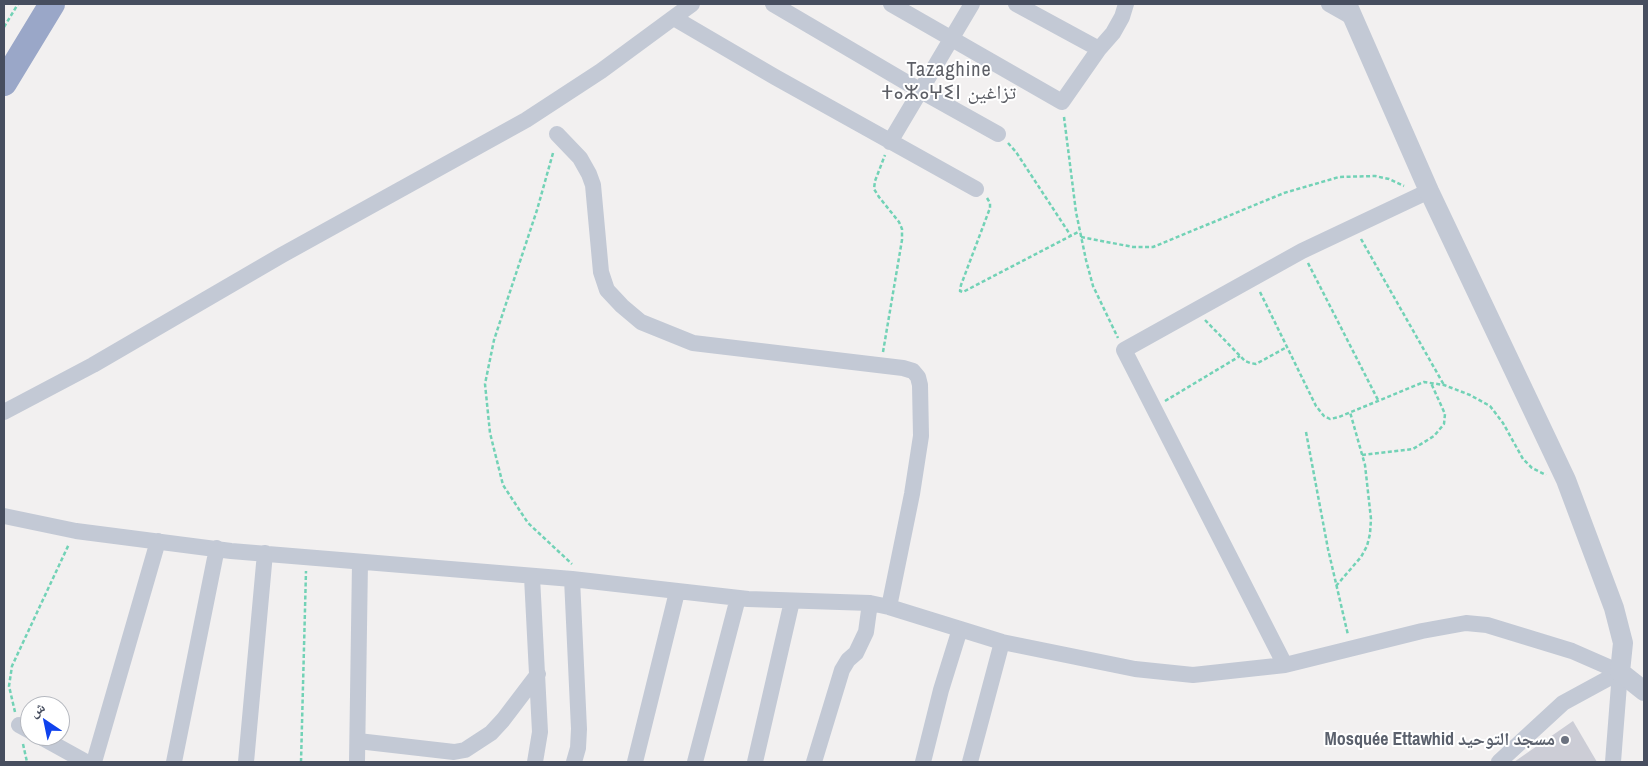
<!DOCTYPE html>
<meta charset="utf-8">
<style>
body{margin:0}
#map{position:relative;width:1648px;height:766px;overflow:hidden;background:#f2f0f0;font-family:"Archivo Narrow","Noto Naskh Arabic",sans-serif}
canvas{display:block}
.frame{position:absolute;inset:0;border:5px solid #474e5f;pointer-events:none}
.north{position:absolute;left:20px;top:696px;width:50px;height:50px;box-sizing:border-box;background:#fff;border:1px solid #b5b8bf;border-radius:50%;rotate:326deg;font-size:14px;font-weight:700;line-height:20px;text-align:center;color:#474e5f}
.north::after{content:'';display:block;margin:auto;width:18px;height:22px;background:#0f42ed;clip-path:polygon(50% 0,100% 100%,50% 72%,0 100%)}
</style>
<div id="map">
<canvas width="1648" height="766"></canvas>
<div class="frame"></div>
<div class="north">ش</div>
</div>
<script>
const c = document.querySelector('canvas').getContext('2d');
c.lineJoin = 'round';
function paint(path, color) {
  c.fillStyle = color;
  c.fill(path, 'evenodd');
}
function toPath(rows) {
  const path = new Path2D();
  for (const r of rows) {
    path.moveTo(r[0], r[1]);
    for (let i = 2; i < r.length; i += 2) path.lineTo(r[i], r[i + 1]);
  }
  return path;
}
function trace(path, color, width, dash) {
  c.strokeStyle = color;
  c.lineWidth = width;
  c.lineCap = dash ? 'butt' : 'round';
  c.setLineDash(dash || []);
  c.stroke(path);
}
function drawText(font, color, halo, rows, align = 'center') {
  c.font = font + ' "Archivo Narrow","Noto Naskh Arabic","Noto Sans Tifinagh",sans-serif';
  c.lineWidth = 4;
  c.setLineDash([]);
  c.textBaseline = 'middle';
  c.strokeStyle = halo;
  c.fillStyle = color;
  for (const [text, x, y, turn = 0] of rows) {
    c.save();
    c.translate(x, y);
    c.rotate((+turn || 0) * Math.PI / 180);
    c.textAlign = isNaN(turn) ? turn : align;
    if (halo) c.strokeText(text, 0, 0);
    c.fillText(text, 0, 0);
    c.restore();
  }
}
paint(toPath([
 [1573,721,1597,762,1514,762]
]), '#cccdd6');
trace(toPath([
 [4,27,18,4],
 [1064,117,1076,212,1086,260,1093,286,1118,338],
 [1008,143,1016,152,1071,236],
 [553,153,537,210,494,340,485,384,490,433,503,485,528,523,572,564],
 [987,198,990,203,990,208,961,285,960,291,963,292,1080,231],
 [1081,237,1133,247,1153,247,1284,193,1339,177,1375,176,1389,179,1404,186],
 [1361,239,1444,385],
 [1308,263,1378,400],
 [1260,292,1316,406,1324,416,1330,419,1339,417,1424,382,1444,385,1470,395,1490,406,1503,423,1523,459,1532,468,1546,475],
 [1205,320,1245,361,1250,363,1256,364,1287,347],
 [883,352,902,240,902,229,899,222,879,197,874,189,875,181,885,155],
 [1165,401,1240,356],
 [1306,432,1328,549,1348,635],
 [1362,455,1413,449,1434,436,1444,424,1445,414,1431,383],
 [1336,586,1361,557,1367,546,1370,534,1371,519,1365,465,1350,412],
 [15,712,9,686,12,666,69,544],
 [23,744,27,762],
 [301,762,306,571]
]), '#72d2b6', 2.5, [4, 2.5]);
trace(toPath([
 [773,4,921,91,998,134],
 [891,4,1062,102,1099,49,1113,33,1122,17,1126,4],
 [1016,4,1099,49],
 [1329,4,1352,17],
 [674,18,775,77,976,189],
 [557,134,580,158,589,174,593,185,601,272,607,290,622,306,641,322,693,343,903,368,913,371,918,377,920,385,921,436,912,494,889,607],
 [890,142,972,4],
 [4,412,93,365,282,255,526,120,601,71,692,4],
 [4,516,76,531,231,551,572,579,748,599,870,603,889,607,1002,642,1135,669,1193,675,1285,665,1422,631,1466,623,1487,625,1572,651,1620,672],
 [532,577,540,732,535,762],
 [572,579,579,729,578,748,574,762],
 [1285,665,1124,350,1302,251,1429,191],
 [19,725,30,731],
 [39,736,86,762],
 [358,741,454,752,465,750,491,733,503,720,538,674],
 [94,762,158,541],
 [174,762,217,548],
 [246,762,265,553],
 [357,762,360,562],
 [635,762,677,592],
 [695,762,738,598],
 [755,762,792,601],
 [814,762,842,670,848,660,856,653,866,632,870,603],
 [923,762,941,690,960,629],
 [970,762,1002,642],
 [1499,762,1563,703,1620,672],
 [1613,762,1620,672]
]), '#c3c9d5', 16);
trace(toPath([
 [1347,4,1429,191,1566,480,1614,608,1623,643,1620,672,1644,691]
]), '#c3c9d5', 20);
trace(toPath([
 [4,83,52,4]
]), '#9aa7c8', 26);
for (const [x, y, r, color] of [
 [1565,740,5,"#6b7280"]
]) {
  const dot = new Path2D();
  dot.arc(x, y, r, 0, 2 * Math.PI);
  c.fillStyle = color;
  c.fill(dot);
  trace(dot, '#fff', 2);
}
drawText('bold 18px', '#5b616d', '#fff', [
 ["Mosquée Ettawhid مسجد التوحيد",1555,740]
], 'right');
c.letterSpacing = '1px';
drawText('20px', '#5c5e65', '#fff', [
 ["Tazaghine",949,71],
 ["ⵜⴰⵣⴰⵖⵉⵏ تزاغين",949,94]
]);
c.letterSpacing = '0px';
</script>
